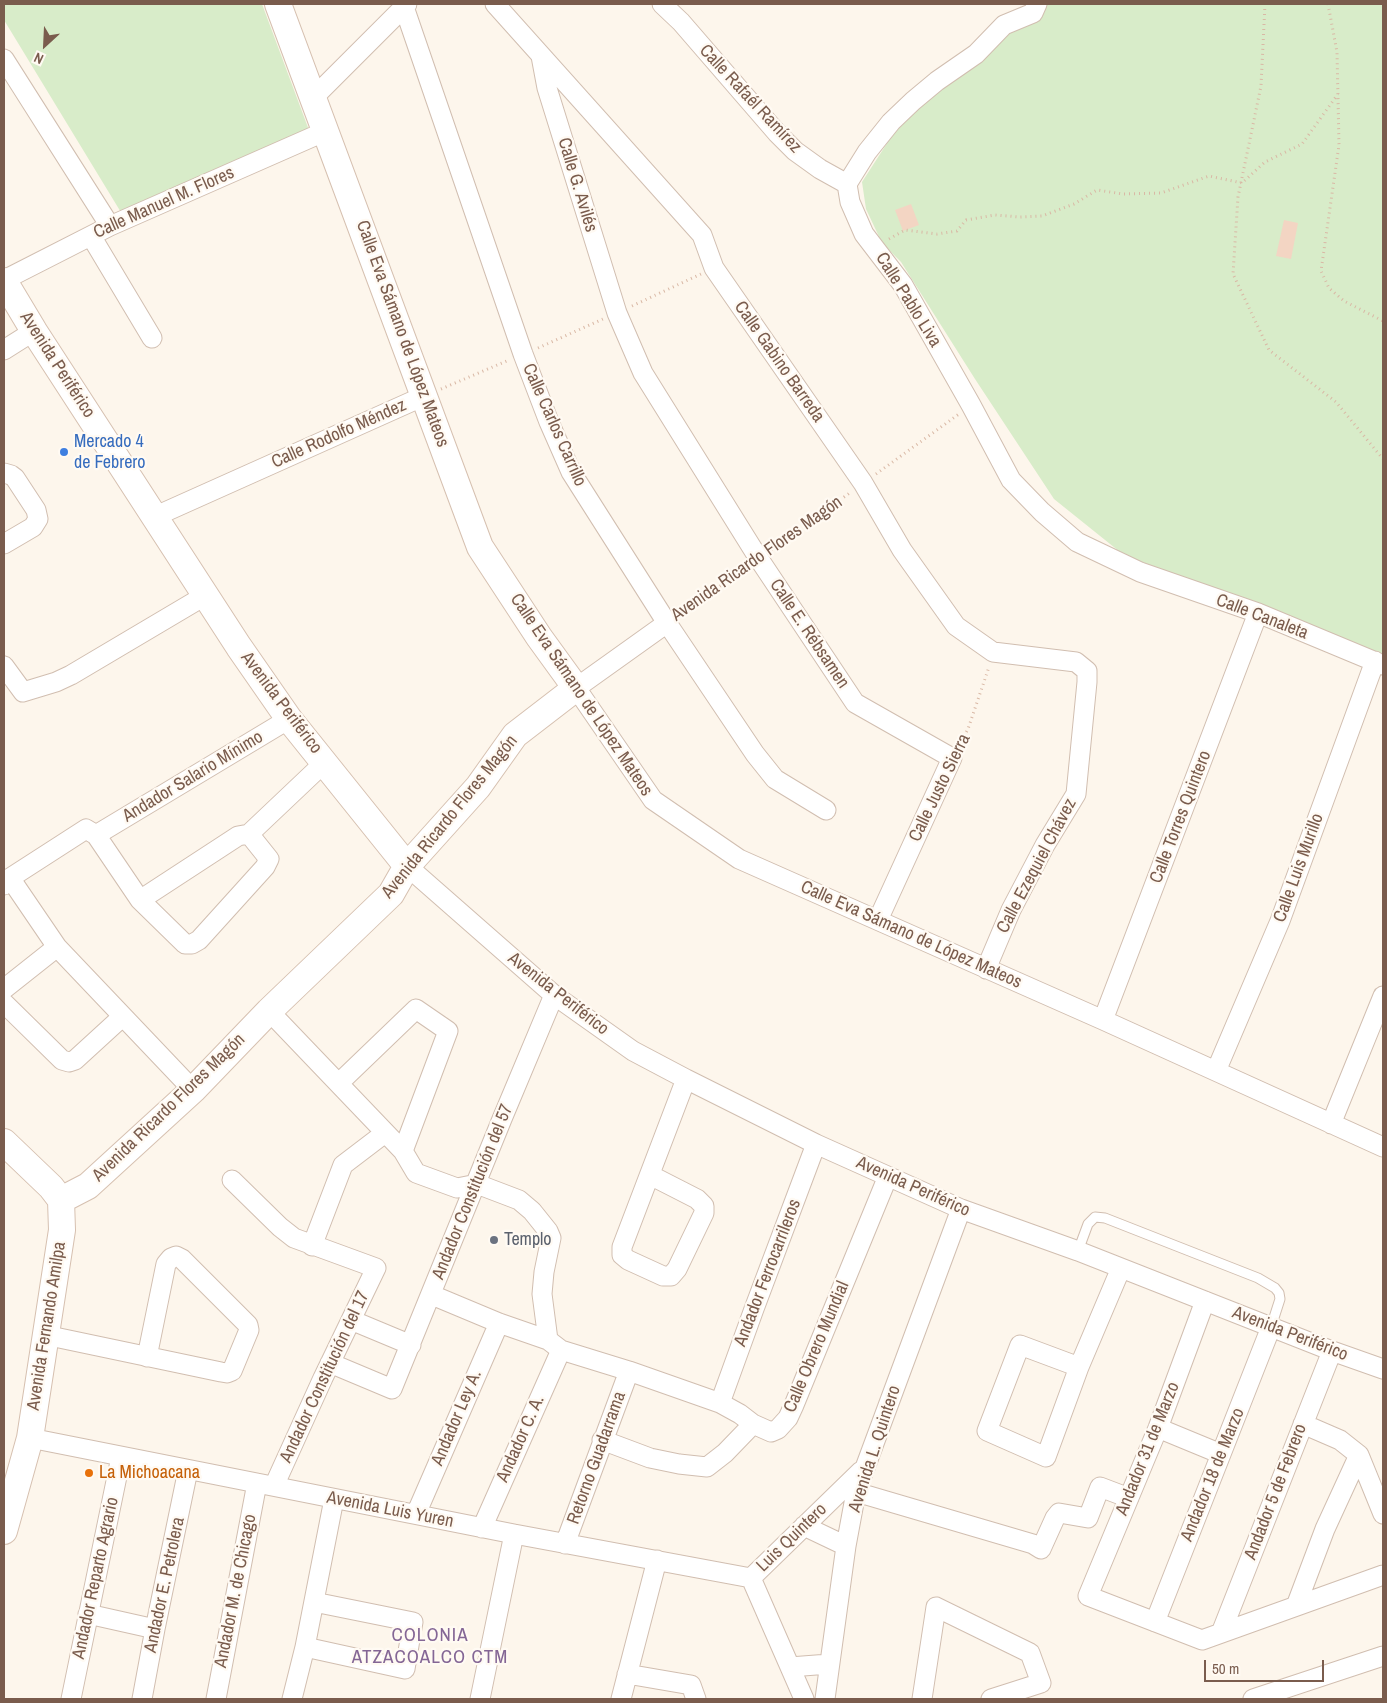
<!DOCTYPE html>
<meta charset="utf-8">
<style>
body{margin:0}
#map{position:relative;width:1387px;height:1703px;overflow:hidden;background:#fdf6ec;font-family:"Archivo Narrow",sans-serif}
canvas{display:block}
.frame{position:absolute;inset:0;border:5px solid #7a5c4d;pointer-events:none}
.north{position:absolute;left:20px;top:20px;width:50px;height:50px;-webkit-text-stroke:4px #fffaf3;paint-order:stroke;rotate:205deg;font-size:14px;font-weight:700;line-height:20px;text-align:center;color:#7a5c4d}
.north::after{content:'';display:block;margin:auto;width:18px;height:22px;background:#7a5c4d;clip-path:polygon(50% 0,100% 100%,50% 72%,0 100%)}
.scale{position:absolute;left:1204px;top:1660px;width:120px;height:22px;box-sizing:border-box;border:2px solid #7a5c4d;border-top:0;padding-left:6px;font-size:15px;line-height:18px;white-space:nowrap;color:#7a5c4d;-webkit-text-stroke:4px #fffaf3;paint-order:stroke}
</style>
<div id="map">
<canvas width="1387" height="1703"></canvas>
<div class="frame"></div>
<div class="north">N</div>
<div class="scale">50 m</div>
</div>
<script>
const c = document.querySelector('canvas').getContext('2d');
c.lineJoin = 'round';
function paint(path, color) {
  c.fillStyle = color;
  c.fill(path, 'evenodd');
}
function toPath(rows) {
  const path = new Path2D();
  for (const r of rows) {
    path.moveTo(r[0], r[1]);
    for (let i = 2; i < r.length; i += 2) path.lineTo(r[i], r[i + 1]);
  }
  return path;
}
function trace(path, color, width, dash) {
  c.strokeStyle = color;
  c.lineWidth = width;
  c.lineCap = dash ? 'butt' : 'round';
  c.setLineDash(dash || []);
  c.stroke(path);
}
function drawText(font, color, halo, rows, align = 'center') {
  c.font = font + ' "Archivo Narrow",sans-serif';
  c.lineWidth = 4.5;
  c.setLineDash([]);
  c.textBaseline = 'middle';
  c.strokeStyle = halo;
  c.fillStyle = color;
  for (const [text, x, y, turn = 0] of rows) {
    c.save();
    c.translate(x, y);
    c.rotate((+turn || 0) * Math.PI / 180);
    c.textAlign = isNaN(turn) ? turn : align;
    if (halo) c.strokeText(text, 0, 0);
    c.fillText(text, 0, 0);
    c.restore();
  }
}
paint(toPath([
 [4,4,262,4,310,133,122,214,4,20],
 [1039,4,1383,4,1383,659,1243,598,1125,556,1054,499,975,379,901,262,882,243,866,209,862,182,893,134,934,92,1008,34,1036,15]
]), '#d8ecc9');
paint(toPath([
 [911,204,919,225,903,231,895,210],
 [1284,220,1298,223,1291,259,1276,256]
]), '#f3d5c3');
const lane = toPath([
 [1078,1251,1088,1224,1095,1217,1105,1218,1258,1278,1275,1288,1279,1293,1280,1299,1271,1327]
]);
const street = toPath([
 [403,4,523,354,549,422,571,472,667,623,755,754,775,779,826,810],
 [495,4,702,235,714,268,863,483,902,550,956,626,993,652,1076,662,1087,671,1087,682,1076,794,1045,845,1011,910,986,969],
 [662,4,681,22,777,133,795,151,820,169,847,184],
 [1037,4,1033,13,1004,25,976,54,937,81,913,101,891,122,867,152,847,184,850,202,864,234,903,285,971,405,1011,480,1042,512,1077,542,1140,572,1258,613,1383,665],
 [541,56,547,88,617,313,643,373,759,559,855,703,952,758,878,920],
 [4,59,110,226],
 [314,97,407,4],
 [91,236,152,338],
 [4,280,110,226,326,131],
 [4,350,34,331],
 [4,473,11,475,15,478,36,510,38,519,33,527,4,544],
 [156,516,424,396],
 [667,623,576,688,653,800,739,859,1103,1020,1383,1147],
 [4,666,23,692,56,682,71,675,206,595],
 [96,835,289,719],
 [407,866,554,995,633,1051,686,1079,816,1144,961,1209,1078,1251,1332,1351,1383,1369],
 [10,878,57,947,193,1090],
 [4,885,10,878,86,829,96,835,140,900,185,944,192,944,199,940,265,867,269,859,249,834],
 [140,900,238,836,249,834,325,762],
 [4,989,57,947],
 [4,1003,62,1060,69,1062,75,1060,122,1017],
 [269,1011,403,1151,416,1173,457,1188,477,1184,519,1200,532,1211,548,1231,551,1238,544,1272,542,1294,548,1340],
 [1103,1020,1258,613],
 [1216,1071,1280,921,1375,661],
 [339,1083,416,1009,448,1031,403,1151],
 [1331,1124,1383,996],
 [650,1175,697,1199,704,1206,704,1213,677,1269,671,1276,663,1276,628,1260,622,1255,622,1247,686,1079],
 [232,1180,280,1227,294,1238,376,1268,323,1378,274,1486],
 [312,1246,343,1165,385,1133],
 [432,1295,499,1323,548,1340,561,1350,629,1371,720,1403,740,1414,753,1424,771,1432,778,1429,788,1418,794,1405,888,1176],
 [1205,1301,1158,1428,1088,1596,1202,1640,1383,1575],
 [351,1320,411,1345],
 [45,1335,221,1372,227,1373,232,1371,249,1330,248,1325,182,1259,176,1256,171,1258,166,1264,147,1357],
 [330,1363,392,1389,502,1119,554,995],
 [1079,1367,1020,1345,987,1431,1046,1457,1079,1367,1121,1268],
 [720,1403,754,1309,816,1144],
 [1303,1424,1340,1440,1359,1455],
 [1158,1428,1221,1454],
 [30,1438,514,1534,751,1578],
 [602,1440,650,1458,679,1464,707,1467,725,1453,753,1424],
 [856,1492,1033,1544,1041,1549,1055,1518,1059,1513,1088,1518,1100,1487,1129,1498],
 [416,1514,499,1323],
 [804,1526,846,1546],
 [482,1528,561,1350],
 [565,1544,629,1371],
 [1296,1606,1325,1529,1359,1455,1383,1514],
 [88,1614,155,1629],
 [1155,1622,1271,1327],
 [1221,1633,1332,1351],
 [305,1647,405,1669,413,1622,314,1602],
 [790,1667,829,1664],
 [627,1674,691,1685,696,1699],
 [71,1699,121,1457],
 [142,1699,155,1629,188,1470],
 [216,1699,257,1483],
 [292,1699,305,1647,334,1499],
 [480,1699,514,1534],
 [621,1699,657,1560],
 [804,1699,751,1578,861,1471],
 [825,1699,846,1546,856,1492,961,1209],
 [922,1699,936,1607,1030,1653,1041,1683,991,1699],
 [1253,1699,1383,1656]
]);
const secondary = toPath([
 [4,281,34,331,239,647,289,719,407,866],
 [4,1142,51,1187,61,1200,62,1230,30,1438,4,1531],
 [61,1200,88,1186,193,1090,269,1011,391,894,407,866,478,787,515,735,576,688,539,637,480,547,278,4]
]);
trace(lane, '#d1beb0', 11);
trace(street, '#d1beb0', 21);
trace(secondary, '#d6c0b0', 28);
trace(toPath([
 [1265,4,1261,86,1238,197,1233,274,1269,350,1336,402,1383,459],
 [1328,4,1337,52,1339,145,1321,271,1329,288,1344,301,1383,321],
 [889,239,905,230,937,234,957,231,966,220,995,215,1020,217,1042,216,1074,204,1097,190,1123,194,1161,193,1209,176,1242,183,1265,162,1302,144,1338,94],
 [632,306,701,274],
 [538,348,603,319],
 [441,389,509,360],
 [876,474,959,414],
 [771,550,851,492],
 [679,615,746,568],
 [959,745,968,729,989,667]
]), '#d9b8a5', 3, [1, 4]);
trace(lane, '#fff', 9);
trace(street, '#fff', 19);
trace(secondary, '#fff', 26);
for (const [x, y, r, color] of [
 [64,452,5,"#3f7fe0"],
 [494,1240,5,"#6b7280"],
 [89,1473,5,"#e8710a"]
]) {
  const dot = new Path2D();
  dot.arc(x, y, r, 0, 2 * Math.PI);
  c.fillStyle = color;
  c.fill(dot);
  trace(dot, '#fffaf3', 2);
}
drawText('18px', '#7a5c4d', '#fffaf3', [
 ["Calle Rafaél Ramírez",750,99,47],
 ["Calle G. Avilés",577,185,73],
 ["Calle Manuel M. Flores",164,203,-24],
 ["Calle Pablo Liva",908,300,58],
 ["Calle Eva Sámano de López Mateos",402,334,70],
 ["Calle Gabino Barreda",779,362,55],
 ["Avenida Periférico",57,365,57],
 ["Calle Carlos Carrillo",554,425,66],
 ["Calle Rodolfo Méndez",339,434,-24],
 ["Avenida Ricardo Flores Magón",757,559,-35],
 ["Calle Canaleta",1262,617,21],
 ["Calle E. Rébsamen",809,634,56],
 ["Calle Eva Sámano de López Mateos",581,695,56],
 ["Avenida Periférico",281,703,53],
 ["Andador Salario Mínimo",193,777,-31],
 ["Calle Justo Sierra",940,788,-64],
 ["Avenida Ricardo Flores Magón",450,817,-51],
 ["Calle Torres Quintero",1181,817,-69],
 ["Calle Ezequiel Chávez",1037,866,-62],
 ["Calle Luis Murillo",1299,868,-70],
 ["Calle Eva Sámano de López Mateos",911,935,24],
 ["Avenida Periférico",558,994,38],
 ["Avenida Ricardo Flores Magón",169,1108,-44],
 ["Avenida Periférico",913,1187,24],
 ["Andador Constitución del 57",473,1192,-68],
 ["Andador Ferrocarrileros",768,1273,-69],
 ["Avenida Fernando Amilpa",47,1326,-81],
 ["Avenida Periférico",1290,1334,21],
 ["Calle Obrero Mundial",817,1347,-67],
 ["Andador Constitución del 17",325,1377,-65],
 ["Andador Ley A.",457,1418,-67],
 ["Andador C. A.",521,1439,-66],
 ["Avenida L. Quintero",875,1449,-72],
 ["Andador 31 de Marzo",1148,1449,-68],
 ["Retorno Guadarrama",597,1458,-70],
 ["Andador 18 de Marzo",1213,1475,-68],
 ["Andador 5 de Febrero",1276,1492,-69],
 ["Avenida Luis Yuren",390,1510,11],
 ["Luis Quintero",792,1538,-44],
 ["Andador Reparto Agrario",96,1578,-78],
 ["Andador E. Petrolera",165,1585,-78],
 ["Andador M. de Chicago",236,1591,-79]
]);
drawText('18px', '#366cbe', '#fffaf3', [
 ["Mercado 4",74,442],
 ["de Febrero",74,463]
], 'left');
drawText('18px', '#5b616d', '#fffaf3', [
 ["Templo",504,1240]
], 'left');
drawText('18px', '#c56008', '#fffaf3', [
 ["La Michoacana",99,1473]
], 'left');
c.letterSpacing = '1px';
drawText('19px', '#846695', '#fffaf3', [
 ["COLONIA",430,1636],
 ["ATZACOALCO CTM",430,1658]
]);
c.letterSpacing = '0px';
</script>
